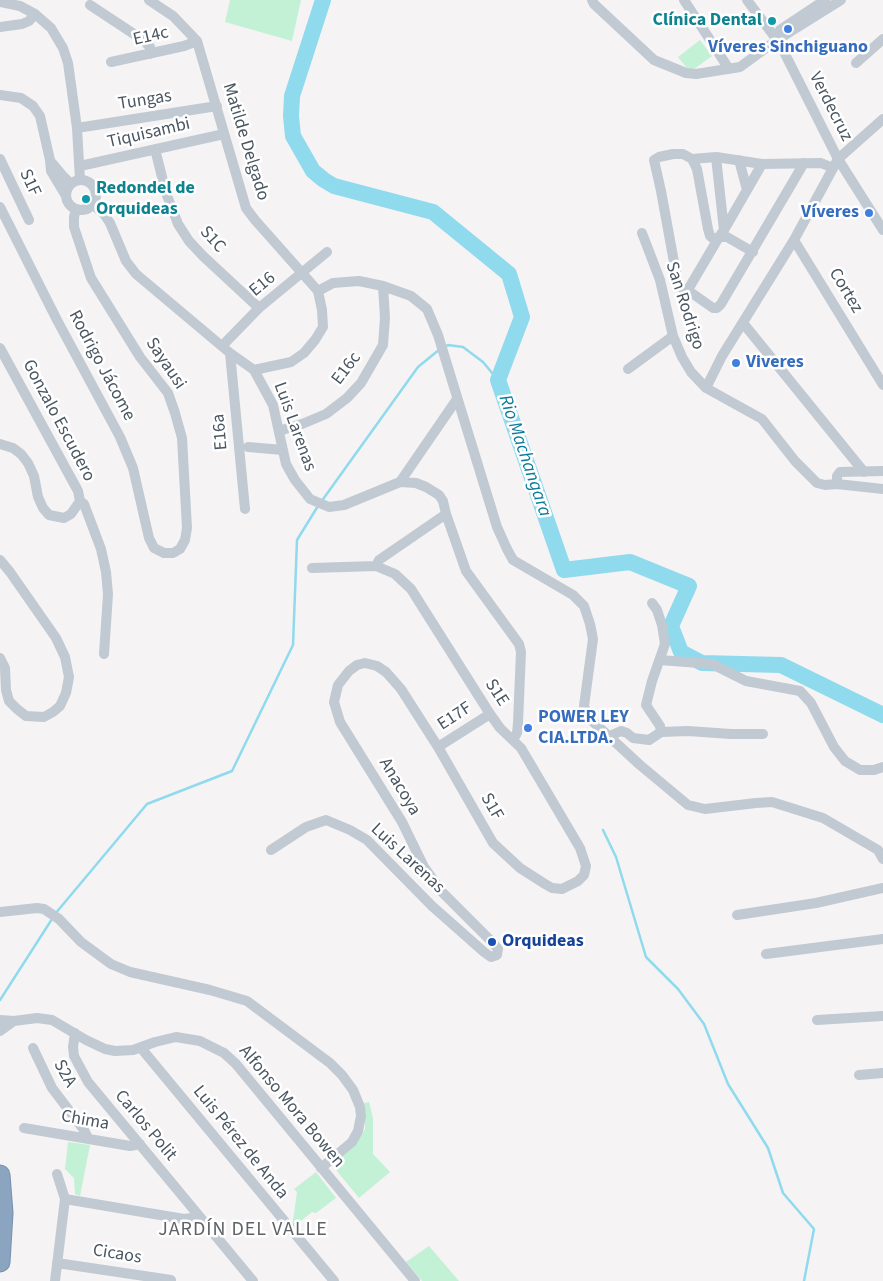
<!DOCTYPE html>
<meta charset="utf-8">
<style>
body{margin:0}
canvas{display:block;background:#f5f3f3}
</style>
<canvas width="883" height="1281"></canvas>
<script>
const c = document.querySelector('canvas').getContext('2d');
c.lineJoin = 'round';
function paint(path, color) {
  c.fillStyle = color;
  c.fill(path, 'evenodd');
}
function toPath(rows) {
  const path = new Path2D();
  for (const r of rows) {
    if (r.length === 3) {
      path.moveTo(r[0] + r[2], r[1]);
      path.arc(r[0], r[1], r[2], 0, 2 * Math.PI);
      continue;
    }
    path.moveTo(r[0], r[1]);
    for (let i = 2; i < r.length; i += 2) path.lineTo(r[i], r[i + 1]);
  }
  return path;
}
function trace(path, color, width, dash) {
  c.strokeStyle = color;
  c.lineWidth = width;
  c.lineCap = dash ? 'butt' : 'round';
  c.setLineDash(dash || []);
  c.stroke(path);
}
function drawText(font, color, halo, rows, align = 'center') {
  c.font = font + ' "Source Sans 3",sans-serif';
  c.lineWidth = 5;
  c.setLineDash([]);
  c.textBaseline = 'middle';
  c.strokeStyle = halo;
  c.fillStyle = color;
  for (const [text, x, y, turn = 0] of rows) {
    c.save();
    c.translate(x, y);
    c.rotate((+turn || 0) * Math.PI / 180);
    c.textAlign = isNaN(turn) ? turn : align;
    if (halo) c.strokeText(text, 0, 0);
    c.fillText(text, 0, 0);
    c.restore();
  }
}
paint(toPath([
 [230,0,301,0,292,41,225,22],
 [700,40,712,56,690,72,678,57],
 [369,1102,373,1118,373,1154,390,1172,359,1198,332,1165,359,1138,365,1129,365,1112,364,1103],
 [68,1142,90,1145,80,1196,75,1194,74,1178,65,1169],
 [316,1172,336,1198,316,1213,312,1212,292,1228,297,1192,294,1189],
 [429,1246,459,1281,422,1281,406,1262]
]), '#c3f1d5');
trace(toPath([
 [445,347,448,345,463,347,483,362,498,380],
 [321,502,418,367,440,349],
 [603,830,616,857,646,957,678,989,704,1024,728,1084,768,1148,783,1193,814,1229,804,1281],
 [55,914,147,804,232,771,293,645,297,540,318,506],
 [0,1000,52,919]
]), '#90daee', 2.5);
trace(toPath([
 [323,0,292,96,291,116,293,136,313,171,324,180,334,186,433,212,509,274,522,317,498,380,564,570,630,562,689,586,671,626,681,652,702,663,781,665,883,715]
]), '#90daee', 16);
const highway = toPath([
 [0,1175,3,1213,0,1262]
]);
trace(highway, '#7690ad', 21);
trace(toPath([
 [149,0,173,16,197,41,246,208,255,220,318,291,322,310,323,327,315,340,304,353,291,362,254,370],
 [592,0,594,4,654,60,686,73,696,74,740,67,777,40,841,0],
 [684,0,729,69],
 [747,0,780,44,838,159,883,230],
 [0,2,20,6,35,14,51,28,63,48,68,63,77,128,80,180],
 [90,5,143,40,150,47,150,54],
 [0,27,22,24,29,21,35,14],
 [780,30,825,0],
 [111,62,184,46,197,41],
 [856,63,883,39],
 [0,95,21,98,33,106,40,116,50,160,51,171,66,196],
 [77,128,217,106],
 [155,149,166,193,178,224,189,241,203,256,259,308],
 [716,157,724,230],
 [0,159,29,220],
 [692,159,716,157,762,164],
 [739,160,747,190],
 [52,163,62,175,71,184],
 [80,166,224,134],
 [81,195,15],
 [93,205,104,214,110,223,126,261,136,274,230,353,254,370,273,405,286,464,295,480,310,499,329,507,344,505,400,482,416,483,426,487,439,495,443,501,446,514,466,571,519,644,521,652,518,723,517,733,513,740],
 [0,207,57,320,120,437,133,468,149,538,154,548,164,553,173,553,180,549,185,540,187,528,182,438,175,413,168,393,140,357,91,278,74,227,74,217,76,209],
 [642,233,660,280,673,336,682,357,691,372,706,388,762,419,795,461,817,483,825,485,837,484,883,489],
 [794,240,883,385],
 [753,252,727,237,719,237,689,288,684,290,678,284,661,191,654,160,659,157,673,154,683,154,692,159,697,169,708,229,710,236,714,239,719,237,724,230,762,164,821,163,833,168],
 [686,289,713,308,717,308,721,304,804,163],
 [318,291,333,283,359,281,383,286,411,296,427,309,438,335,497,527,507,549,513,560,573,595,584,606,590,624,593,639,584,706,590,719,640,765,688,805,705,809,756,803,772,802,823,818,878,850,883,859],
 [743,323,864,472],
 [222,346,259,308,327,252],
 [0,348,78,491,80,501,71,514,64,518,49,515,43,508,38,497,34,476,28,463,21,454,13,448,0,444],
 [230,353,245,509],
 [628,369,673,336],
 [706,388,722,356,794,240,838,159,883,119],
 [279,431,302,424,326,414,347,398,361,383,383,345,385,318,383,286],
 [248,447,283,450],
 [400,482,457,399],
 [837,484,837,476,840,472,883,471],
 [80,501,84,504,101,549,106,572,108,594,104,654],
 [0,560,10,572,56,638,65,657,69,677,66,693,60,706,53,712,44,717,26,716,17,709,9,701,6,690,5,668,0,658],
 [376,566,379,560,446,514],
 [660,660,712,664,746,681,800,691,811,703,834,747,845,761,860,770,874,770,883,767],
 [661,732,688,731,731,734,763,734],
 [610,736,621,731,627,733,633,738,649,740,661,732,660,726,646,705,652,681,665,644,662,625,657,610,652,603],
 [438,747,490,714],
 [271,850,306,827,326,820,350,830,367,840,432,906,484,952,491,957,497,955,498,949,492,942,442,892,424,867,402,822,340,722,334,702,338,685,349,671,357,665,365,663,377,666,386,672,401,689,438,747,493,843,520,868,545,884,552,888,562,889,578,881,584,875,586,866,580,848,521,748,500,728,490,714,411,589,395,574,376,566,312,568],
 [0,912,37,908,44,909,59,919,81,942,111,964,130,972,210,990,247,1001,330,1063,342,1075,353,1090,360,1107,361,1116,358,1131,352,1142,321,1168],
 [737,915,816,903,883,888],
 [766,954,883,939],
 [0,1020,14,1021,37,1018,52,1020,86,1040,105,1049,115,1051,133,1050,155,1042,176,1037,200,1041,224,1053,236,1064,415,1281],
 [817,1020,883,1016],
 [0,1031,14,1021],
 [75,1033,73,1047,74,1056,88,1082,253,1281],
 [33,1048,52,1088,84,1130,88,1138],
 [141,1048,334,1281],
 [859,1075,883,1073],
 [24,1128,130,1146,140,1144],
 [65,1199,184,1219,192,1218,197,1214],
 [57,1263,171,1280],
 [55,1281,65,1199,57,1174]
]), '#c1cad2', 10);
trace(highway, '#8ba5c1', 19);
for (const [x, y, r, color] of [
 [772,21,5,"#0f9aa8"],
 [788,29,5,"#3f7fe0"],
 [86,199,5,"#0f9aa8"],
 [869,213,5,"#3f7fe0"],
 [736,363,5,"#3f7fe0"],
 [528,728,5,"#3f7fe0"],
 [492,942,5,"#1a4fb4"]
]) {
  const dot = new Path2D();
  dot.arc(x, y, r, 0, 2 * Math.PI);
  c.fillStyle = color;
  c.fill(dot);
  trace(dot, '#fff', 2);
}
drawText('bold 18px', '#0d838f', '#fff', [
 ["Clínica Dental",762,21],
 ["Redondel de",96,189,"left"],
 ["Orquideas",96,210,"left"]
], 'right');
drawText('18px', '#4a5661', '#fff', [
 ["E14c",151,37,-13],
 ["Tungas",145,101,-9],
 ["Verdecruz",830,107,63],
 ["Tiquisambi",149,134,-13],
 ["Matilde Delgado",245,142,73],
 ["S1F",29,183,65],
 ["S1C",212,240,48],
 ["E16",263,285,-40],
 ["Cortez",845,291,59],
 ["San Rodrigo",684,306,72],
 ["Sayausi",165,364,56],
 ["Rodrigo Jácome",101,366,62],
 ["E16c",347,369,-53],
 ["Gonzalo Escudero",58,421,62],
 ["Luis Larenas",294,427,70],
 ["E16a",221,432,-95],
 ["S1E",496,693,57],
 ["E17F",455,717,-33],
 ["Anacoya",399,787,59],
 ["S1F",491,807,60],
 ["Luis Larenas",407,859,43],
 ["S2A",64,1074,61],
 ["Alfonso Mora Bowen",291,1107,50],
 ["Chima",85,1121,10],
 ["Carlos Polit",145,1126,50],
 ["Luis Pérez de Anda",240,1143,51],
 ["Cicaos",117,1255,9]
]);
drawText('bold 18px', '#366cbe', '#fff', [
 ["Víveres Sinchiguano",788,48,"center"],
 ["Víveres",859,213,"right"],
 ["Viveres",746,363],
 ["POWER LEY",538,718],
 ["CIA.LTDA.",538,739]
], 'left');
drawText('bold 18px', '#164399', '#fff', [
 ["Orquideas",502,942]
], 'left');
drawText('italic 19px', '#0c7c9b', '#fff', [
 ["Rio Machangara",524,456,71]
]);
c.letterSpacing = '1px';
drawText('20px', '#5f6368', '#fff', [
 ["JARDÍN DEL VALLE",243,1231]
]);
c.letterSpacing = '0px';
</script>
